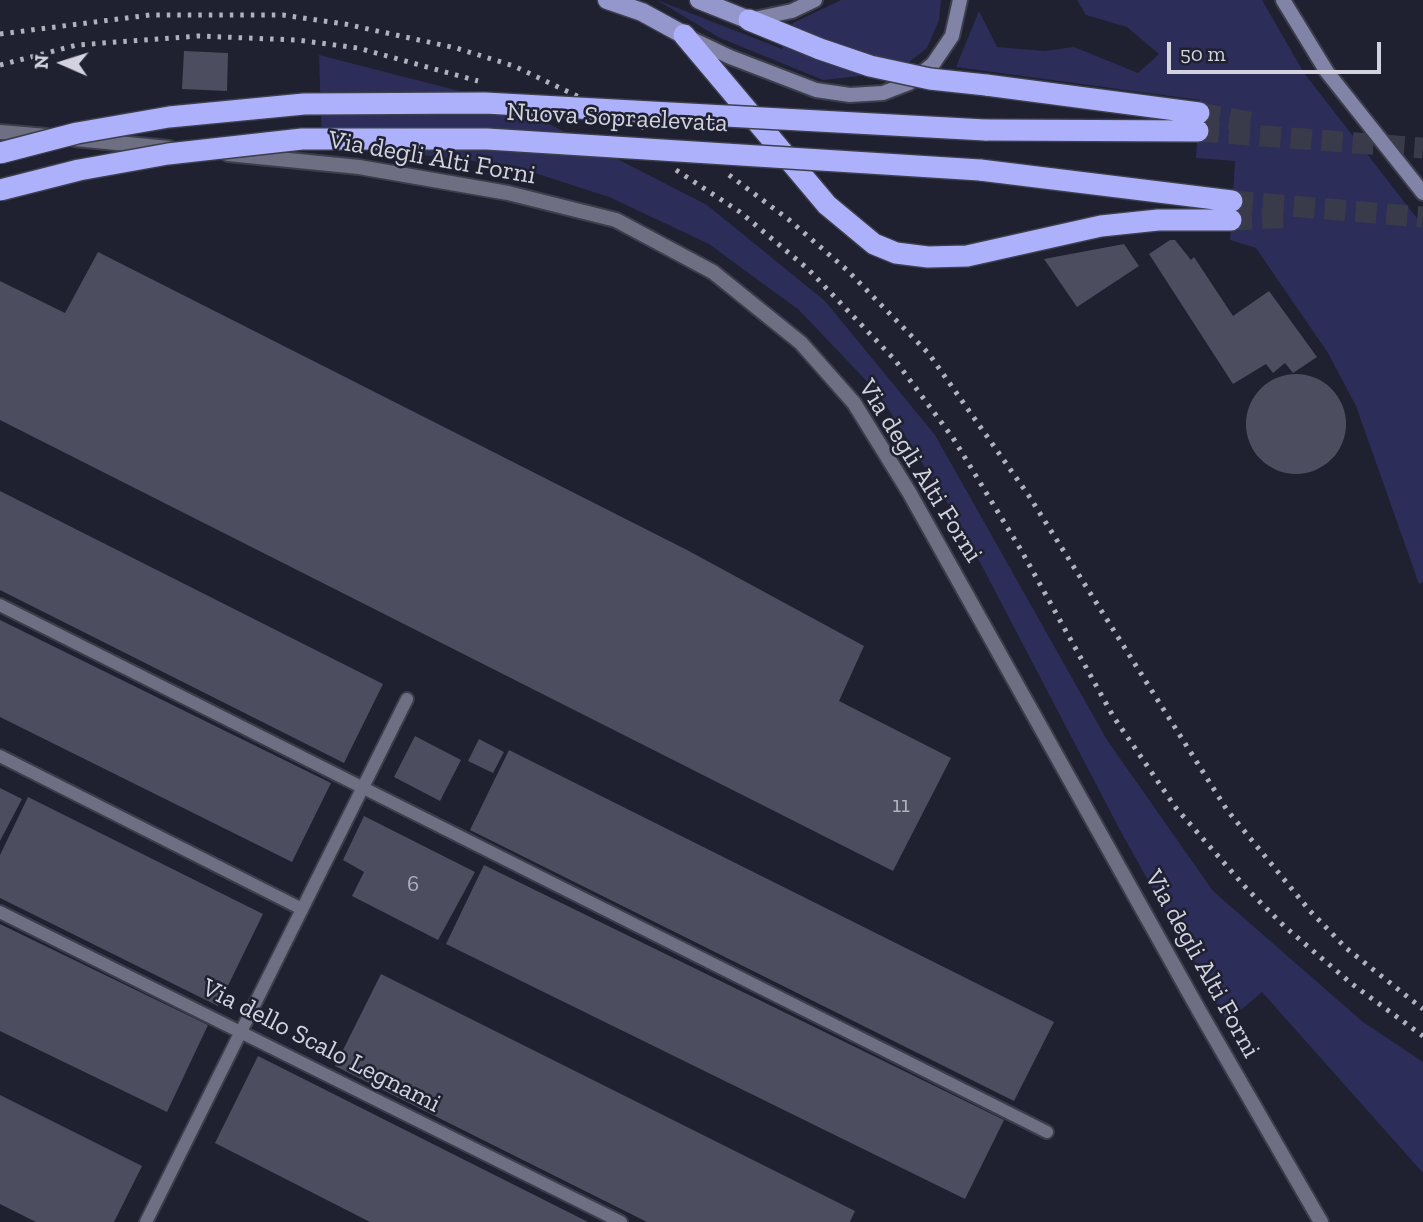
<!DOCTYPE html>
<style>
body{margin:0}
#map{position:relative;width:1423px;height:1222px;overflow:hidden;background:#1f2030;font-family:"Zilla Slab",serif}
canvas{display:block}
.north{position:absolute;left:28px;top:28px;width:70px;height:70px;-webkit-text-stroke:5px #1f2030;paint-order:stroke;rotate:273deg;font-size:19px;font-weight:700;line-height:28px;text-align:center;color:#d2d3de}
.north::after{content:'';display:block;margin:auto;width:24px;height:32px;background:#d2d3de;clip-path:polygon(50% 0,100% 100%,50% 72%,0 100%)}
.scale{position:absolute;left:1167px;top:42px;width:214px;height:32px;box-sizing:border-box;border:4px solid #d2d3de;border-top:0;padding-left:9px;font-size:21px;line-height:24px;white-space:nowrap;color:#d2d3de;-webkit-text-stroke:5px #1f2030;paint-order:stroke}
</style>
<div id="map">
<canvas width="1423" height="1222"></canvas>
<div class="north">N</div>
<div class="scale">50 m</div>
</div>
<script>
const c = document.querySelector('canvas').getContext('2d');
c.lineJoin = 'round';
function paint(path, color) {
  c.fillStyle = color;
  c.fill(path, 'evenodd');
}
function toPath(rows) {
  const path = new Path2D();
  for (const r of rows) {
    if (r.length === 3) {
      path.moveTo(r[0] + r[2], r[1]);
      path.arc(r[0], r[1], r[2], 0, 2 * Math.PI);
      continue;
    }
    path.moveTo(r[0], r[1]);
    for (let i = 2; i < r.length; i += 2) path.lineTo(r[i], r[i + 1]);
  }
  return path;
}
function trace(path, color, width, dash) {
  c.strokeStyle = color;
  c.lineWidth = width;
  c.lineCap = dash ? 'butt' : 'round';
  c.setLineDash(dash || []);
  c.stroke(path);
}
function drawText(font, color, halo, rows, align = 'center') {
  c.font = font + ' "Zilla Slab",serif';
  c.lineWidth = 5;
  c.setLineDash([]);
  c.textBaseline = 'middle';
  c.strokeStyle = halo;
  c.fillStyle = color;
  for (const [text, x, y, turn = 0] of rows) {
    c.save();
    c.translate(x, y);
    c.rotate((+turn || 0) * Math.PI / 180);
    c.textAlign = isNaN(turn) ? turn : align;
    if (halo) c.strokeText(text, 0, 0);
    c.fillText(text, 0, 0);
    c.restore();
  }
}
paint(toPath([
 [657,0,782,49,793,23,841,0,941,0,939,20,927,48,896,72,823,80,718,37],
 [1077,0,1262,0,1304,73,1423,226,1423,582,1419,584,1356,406,1328,353,1256,248,1230,240,1235,161,1196,158,1200,100,956,67,979,11,997,47,1044,51,1074,47,1138,73,1159,54,1127,27,1086,15],
 [319,55,510,104,707,205,825,301,935,435,1107,740,1213,891,1363,1022,1423,1062,1423,1173,1262,992,1227,1022,1120,830,959,522,879,394,799,310,709,244,609,197,510,165,322,144]
]), '#2d2d5a');
paint(toPath([
 [184,51,228,53,227,91,182,89],
 [1170,240,1175,240,1191,260,1194,257,1233,316,1269,291,1317,357,1293,373,1285,363,1273,373,1266,364,1233,384,1149,254],
 [1124,244,1139,266,1077,307,1044,259],
 [98,252,687,550,864,646,839,701,951,758,893,871,0,420,0,281,65,313],
 [1296,424,50],
 [0,491,383,684,344,763,0,590],
 [0,620,331,783,292,862,0,717],
 [415,736,461,760,440,801,394,777],
 [479,739,504,752,493,773,468,761],
 [509,750,1054,1022,1014,1101,470,830],
 [0,788,22,799,0,841],
 [28,797,263,914,218,1006,0,898,0,855],
 [364,816,475,872,438,940,352,896,364,872,343,860],
 [484,865,1004,1120,965,1199,446,944],
 [0,924,208,1025,167,1112,0,1031],
 [381,974,855,1211,850,1222,647,1222,335,1066],
 [258,1056,588,1222,370,1222,215,1143],
 [0,1095,142,1166,114,1222,36,1222,0,1204]
]), '#4c4d5f');
trace(toPath([
 [1199,113,1254,123],
 [1198,131,1423,148],
 [1232,201,1423,217],
 [1231,220,1291,217]
]), '#3a3b4a', 21, [21, 10]);
const lane = toPath([
 [0,605,1047,1132],
 [0,756,300,908],
 [0,912,621,1222],
 [146,1222,407,699]
]);
const street = toPath([
 [0,132,47,136],
 [75,139,169,148],
 [228,154,359,167,508,193,616,220,713,272,801,343,854,403,909,492,1201,1014,1321,1222]
]);
const secondary = toPath([
 [1283,0,1327,72,1423,193],
 [749,20,792,11,815,0],
 [692,39,730,57,816,90,850,95,883,93,909,83,933,64,952,36,960,0]
]);
const primary = toPath([
 [607,0,642,12,684,35],
 [699,0,749,20]
]);
const highway = toPath([
 [749,20,820,49],
 [684,35,827,205,874,244,896,253,928,257,967,256,1101,226,1158,220,1231,220],
 [986,85,1199,113],
 [985,130,1198,131],
 [980,170,1232,201]
]);
trace(lane, '#3d3e4b', 16);
trace(street, '#3d3e4b', 18);
trace(secondary, '#3d3e4b', 18);
trace(primary, '#3d3e4b', 21);
trace(highway, '#3d3e4b', 24);
trace(lane, '#6e6f83', 12);
trace(street, '#6e6f83', 14);
trace(secondary, '#8183a7', 14);
trace(primary, '#9497cc', 18);
trace(highway, '#adb1fc', 21);
trace(toPath([
 [0,34,150,15,283,15,345,24,456,48,514,66,649,130],
 [0,65,77,45,198,36,297,40,358,48,478,81],
 [676,170,740,212,808,269,895,360,953,438,1021,550,1113,716,1176,808,1247,889,1285,927,1352,984,1423,1036],
 [729,175,788,219,847,270,929,354,1029,496,1227,810,1310,911,1346,948,1423,1009]
]), '#b0b1bd', 5, [3.5, 7]);
const highwayBridge = toPath([
 [820,49,870,66,930,79,986,85],
 [0,153,77,133,169,117,304,104,485,103,985,130],
 [0,190,79,170,168,154,302,139,487,139,980,170]
]);
trace(highwayBridge, '#3d3e4b', 24, []);
trace(highwayBridge, '#adb1fc', 21);
drawText('23px', '#b0b2be', null, [
 ["11",901,805],
 ["6",413,884]
]);
drawText('26px', '#d2d3de', '#1f2030', [
 ["Nuova Sopraelevata",617,118,3],
 ["Via degli Alti Forni",432,158,10],
 ["Via degli Alti Forni",920,471,58],
 ["Via degli Alti Forni",1202,964,61],
 ["Via dello Scalo Legnami",321,1046,27]
]);
</script>
